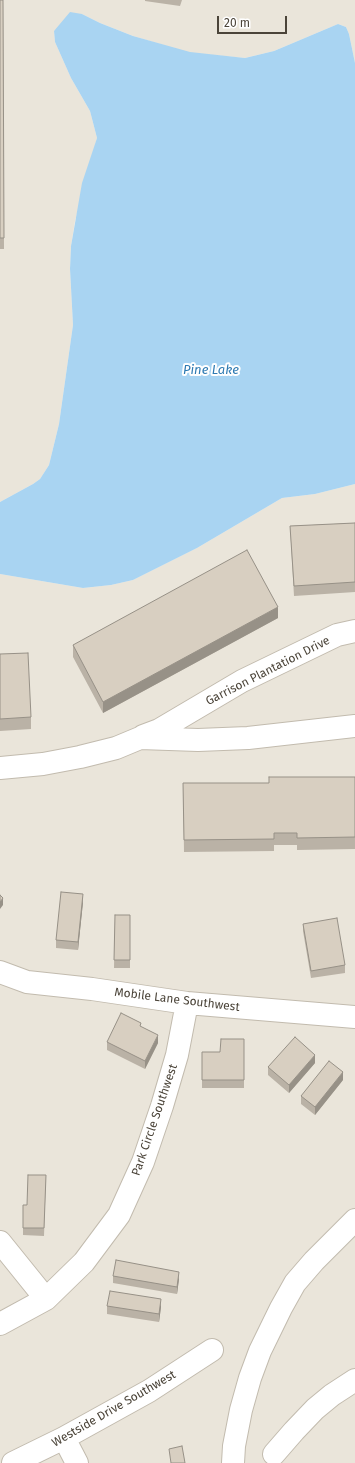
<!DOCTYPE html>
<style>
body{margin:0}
#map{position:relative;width:355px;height:1463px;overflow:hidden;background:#f6f3ec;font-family:"Fira Sans",sans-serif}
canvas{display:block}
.scale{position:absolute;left:217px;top:16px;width:70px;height:18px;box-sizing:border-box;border:2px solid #4b4439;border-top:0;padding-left:5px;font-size:12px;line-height:14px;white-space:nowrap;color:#4b4439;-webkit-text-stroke:3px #fff;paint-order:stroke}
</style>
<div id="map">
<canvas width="355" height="1463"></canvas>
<div class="scale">20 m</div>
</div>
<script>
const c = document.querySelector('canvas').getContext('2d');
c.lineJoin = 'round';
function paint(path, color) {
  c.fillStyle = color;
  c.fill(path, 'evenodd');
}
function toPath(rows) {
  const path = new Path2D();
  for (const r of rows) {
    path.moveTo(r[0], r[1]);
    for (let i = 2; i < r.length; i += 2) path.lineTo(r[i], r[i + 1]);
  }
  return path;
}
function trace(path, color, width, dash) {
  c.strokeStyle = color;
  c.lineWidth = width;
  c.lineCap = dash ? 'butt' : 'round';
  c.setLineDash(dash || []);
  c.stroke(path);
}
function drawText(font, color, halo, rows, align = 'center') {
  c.font = font + ' "Fira Sans",sans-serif';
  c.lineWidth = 4;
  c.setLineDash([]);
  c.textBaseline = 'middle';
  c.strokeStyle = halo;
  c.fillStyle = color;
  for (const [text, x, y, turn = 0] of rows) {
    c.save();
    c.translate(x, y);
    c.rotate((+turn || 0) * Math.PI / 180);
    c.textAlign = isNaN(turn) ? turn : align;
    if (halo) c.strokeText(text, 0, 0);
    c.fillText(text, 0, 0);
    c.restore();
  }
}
paint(toPath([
 [0,0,355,0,355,63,349,34,346,27,338,24,274,51,245,58,190,53,133,36,100,23,82,14,54,31,55,42,71,78,90,111,97,138,75,221,71,246,70,269,73,325,59,424,49,465,40,479,33,484,0,502],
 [355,484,355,1463,0,1463,0,574,83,588,111,585,133,580,197,548,282,498,315,494]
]), '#eae5da');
paint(toPath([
 [70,12,82,14,100,23,133,36,190,52,245,58,274,51,338,24,346,27,349,34,355,63,355,484,315,494,282,498,197,548,133,580,111,585,83,588,0,574,0,502,33,484,40,479,49,465,59,424,73,325,70,269,71,246,82,183,97,138,90,111,71,78,55,42,54,31]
]), '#a9d4f2');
const minor = toPath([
 [143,736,159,730,242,681,337,635,355,631],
 [0,768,43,764,80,757,116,748,140,738,198,740,248,738,355,726],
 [0,972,27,982,92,989,187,1003,355,1017],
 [0,1242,46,1299],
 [0,1324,46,1299,84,1262,119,1215,143,1162,162,1106,177,1055,187,1003],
 [64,1438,77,1463],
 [274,1454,294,1431,315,1409,332,1395,355,1380],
 [13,1463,64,1438,149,1391,212,1350],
 [233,1463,234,1446,241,1410,250,1378,260,1351,281,1308,295,1283,314,1261,355,1220]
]);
trace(minor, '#c2bbae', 24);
trace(minor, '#fff', 22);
paint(toPath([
 [0,0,3,0,4,249,0,249],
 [145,0,182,0,180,6,145,1],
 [355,523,355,592,294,596,290,526],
 [278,618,103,713,73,657,73,645],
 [0,654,31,717,31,729,0,731],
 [355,777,355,849,297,850,297,845,274,845,274,851,184,852,183,783,269,783],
 [83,902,78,950,56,948,56,940],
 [115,915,130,915,130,968,114,968],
 [303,924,345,965,345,973,311,978,303,931],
 [244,1039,244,1088,202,1088,202,1052,220,1052],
 [107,1042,158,1043,145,1069,107,1050],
 [315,1063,289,1093,268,1075,268,1067],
 [343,1080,315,1115,301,1104,301,1096],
 [46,1175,44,1236,23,1235,23,1205,27,1205],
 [113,1276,179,1279,177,1294,113,1283],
 [107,1306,161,1307,159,1322,107,1314]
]), '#bab2a6');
paint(toPath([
 [278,607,278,618,103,713,103,702],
 [83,894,83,902,78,950,78,942],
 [3,898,3,905,0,909,0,902],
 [158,1035,158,1043,145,1069,145,1061],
 [315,1055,315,1063,289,1093,289,1085],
 [343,1072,343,1080,315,1115,315,1107],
 [179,1272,179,1279,177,1294,177,1287],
 [161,1299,161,1307,159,1322,159,1314]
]), '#979187');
const building = toPath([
 [0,0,3,0,4,238,0,238,0,0],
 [355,523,355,582,294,586,290,526,355,523],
 [247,550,278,607,103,702,73,645,247,550],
 [28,653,31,717,0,719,0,654,28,653],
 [269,777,355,777,355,837,297,838,297,833,274,833,274,839,184,840,183,783,269,783,269,777],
 [61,892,83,894,78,942,56,940,61,892],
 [0,895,3,898,0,902,0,895],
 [115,915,130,915,130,960,114,960,115,915],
 [337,918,345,965,311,971,303,924,337,918],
 [121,1013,141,1023,140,1026,158,1035,145,1061,107,1042,121,1013],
 [295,1037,315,1055,289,1085,268,1067,295,1037],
 [221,1039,244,1039,244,1080,202,1080,202,1052,220,1052,221,1039],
 [329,1061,343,1072,315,1107,301,1096,329,1061],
 [28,1175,46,1175,44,1228,23,1228,23,1205,27,1205,28,1175],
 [116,1260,179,1272,177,1287,113,1276,116,1260],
 [110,1291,161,1299,159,1314,107,1306,110,1291],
 [182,1446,185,1463,171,1463,169,1449,182,1446]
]);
paint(building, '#d8cfc1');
trace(building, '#979187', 1);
drawText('12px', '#4b4439', '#fff', [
 ["Garrison Plantation Drive",268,671,-27],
 ["Mobile Lane Southwest",177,1000,7],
 ["Park Circle Southwest",155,1120,-71],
 ["Westside Drive Southwest",114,1409,-30]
]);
drawText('italic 13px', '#2e7ab2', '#fff', [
 ["Pine Lake",211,370]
]);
</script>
